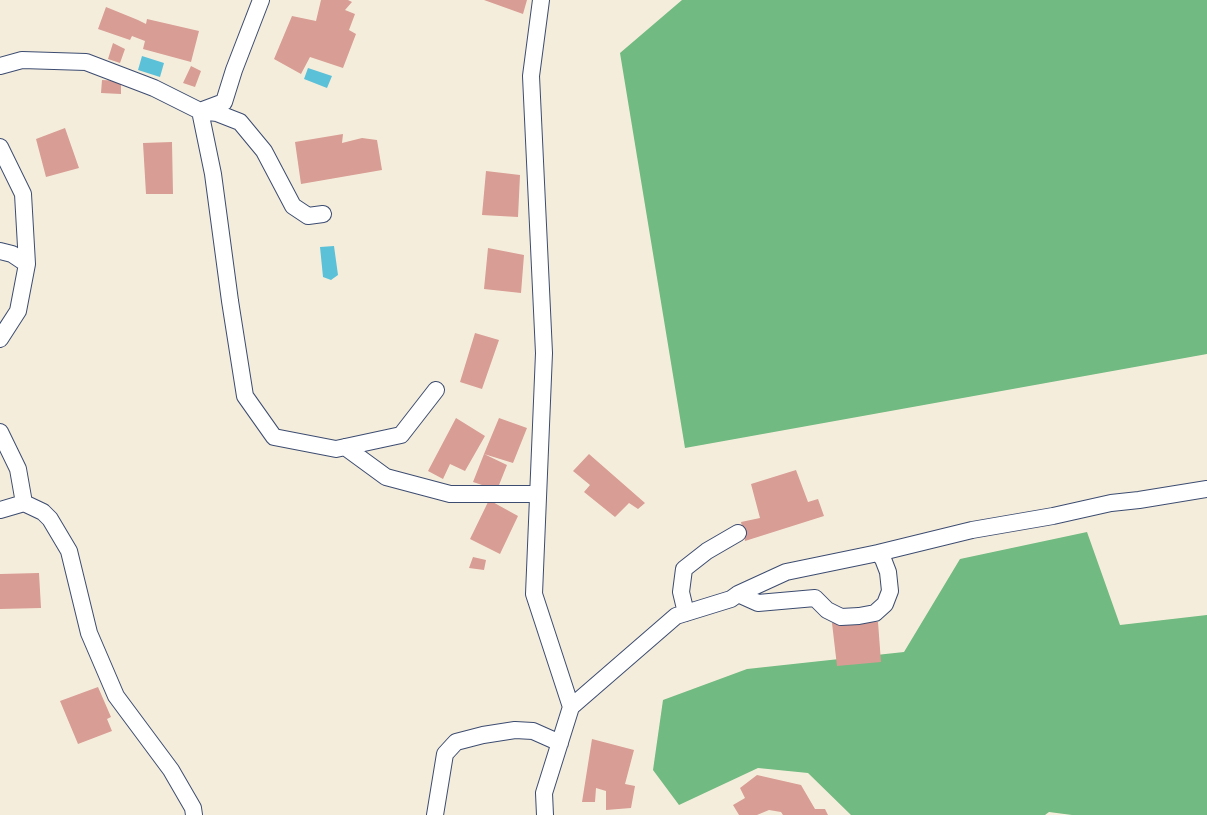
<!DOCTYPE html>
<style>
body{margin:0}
canvas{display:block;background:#f5eddb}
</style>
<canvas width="1207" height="815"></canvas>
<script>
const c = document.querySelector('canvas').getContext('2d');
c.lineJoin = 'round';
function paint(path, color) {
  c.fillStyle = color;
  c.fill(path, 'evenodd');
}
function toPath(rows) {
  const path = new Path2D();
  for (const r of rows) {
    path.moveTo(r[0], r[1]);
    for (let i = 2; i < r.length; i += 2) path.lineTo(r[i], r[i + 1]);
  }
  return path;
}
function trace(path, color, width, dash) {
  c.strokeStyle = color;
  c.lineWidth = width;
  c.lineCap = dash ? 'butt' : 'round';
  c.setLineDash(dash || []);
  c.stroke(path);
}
paint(toPath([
 [682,0,1207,0,1207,354,685,448,620,53],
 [1087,532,1120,625,1207,615,1207,815,1072,815,1049,812,1045,815,851,815,808,773,758,768,679,805,653,770,663,700,747,669,904,652,960,559]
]), '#71ba81');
paint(toPath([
 [142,56,164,63,160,77,138,70],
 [308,68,332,76,327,88,304,79],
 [334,246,338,275,331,280,323,277,320,247]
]), '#5bc1d9');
paint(toPath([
 [321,0,348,0,352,2,345,10,355,14,349,30,356,34,343,68,310,57,301,74,274,59,292,16,316,21],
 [484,0,527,0,523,14],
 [106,7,138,20,146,24,147,19,199,31,191,62,143,49,145,41,132,36,130,40,98,29],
 [113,43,125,49,120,63,108,59],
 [191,66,201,71,195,87,183,83],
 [102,80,121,81,121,94,101,93],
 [65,128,79,168,46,177,36,139],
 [343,134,342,143,362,138,377,140,382,170,301,184,295,142],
 [172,142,173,194,146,194,143,143],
 [486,171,520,175,518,217,482,215],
 [488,248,524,255,521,293,484,289],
 [475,333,499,340,482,389,460,382],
 [456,418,485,436,465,471,450,464,443,479,428,471],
 [499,418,527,428,513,463,484,454,507,465,497,490,473,482,484,454],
 [589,454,645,503,638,509,629,503,615,517,584,492,590,485,573,471],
 [796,470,808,502,818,499,824,516,745,541,741,522,760,518,751,484],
 [489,500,518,516,500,554,470,539],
 [473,557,486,560,484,570,469,568],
 [39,573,41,608,0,609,0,574],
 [878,622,881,662,837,666,832,623],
 [98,687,111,717,107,719,112,731,78,744,60,701],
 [592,739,634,750,625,784,635,786,631,808,606,810,606,791,596,788,595,802,582,802],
 [757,775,801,785,815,809,825,809,828,815,783,815,781,812,769,810,757,815,739,815,733,805,745,798,740,788]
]), '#d89d94');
const street = toPath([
 [541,0,531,76,544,353,534,594,571,707,544,793,545,815],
 [0,66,22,60,86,62,154,88,200,111,224,102,234,70,261,0],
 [0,147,23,194,27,264,18,311,0,339],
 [323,214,308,216,293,206,264,151,240,122,217,113,200,111,213,174,230,301,245,396,274,437,336,449,401,435,436,390],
 [0,251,12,254,27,264],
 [0,432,18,469,24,503],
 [345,447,386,477,450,494,538,494],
 [0,510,24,503,43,512,50,519,69,551,89,633,116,696,171,770,193,808,194,815],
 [878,553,972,530,1053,516,1111,503,1139,500,1207,489],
 [686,613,681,592,684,569,707,551,738,533],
 [571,707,676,616,731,599,738,594,786,572,878,553,883,559,888,572,890,591,885,604,875,613,859,616,841,617,827,610,815,598,758,603,738,594],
 [435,815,445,754,456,742,483,735,515,730,533,731,560,743]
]);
trace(street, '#3c4c71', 18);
trace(street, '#fff', 16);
</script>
